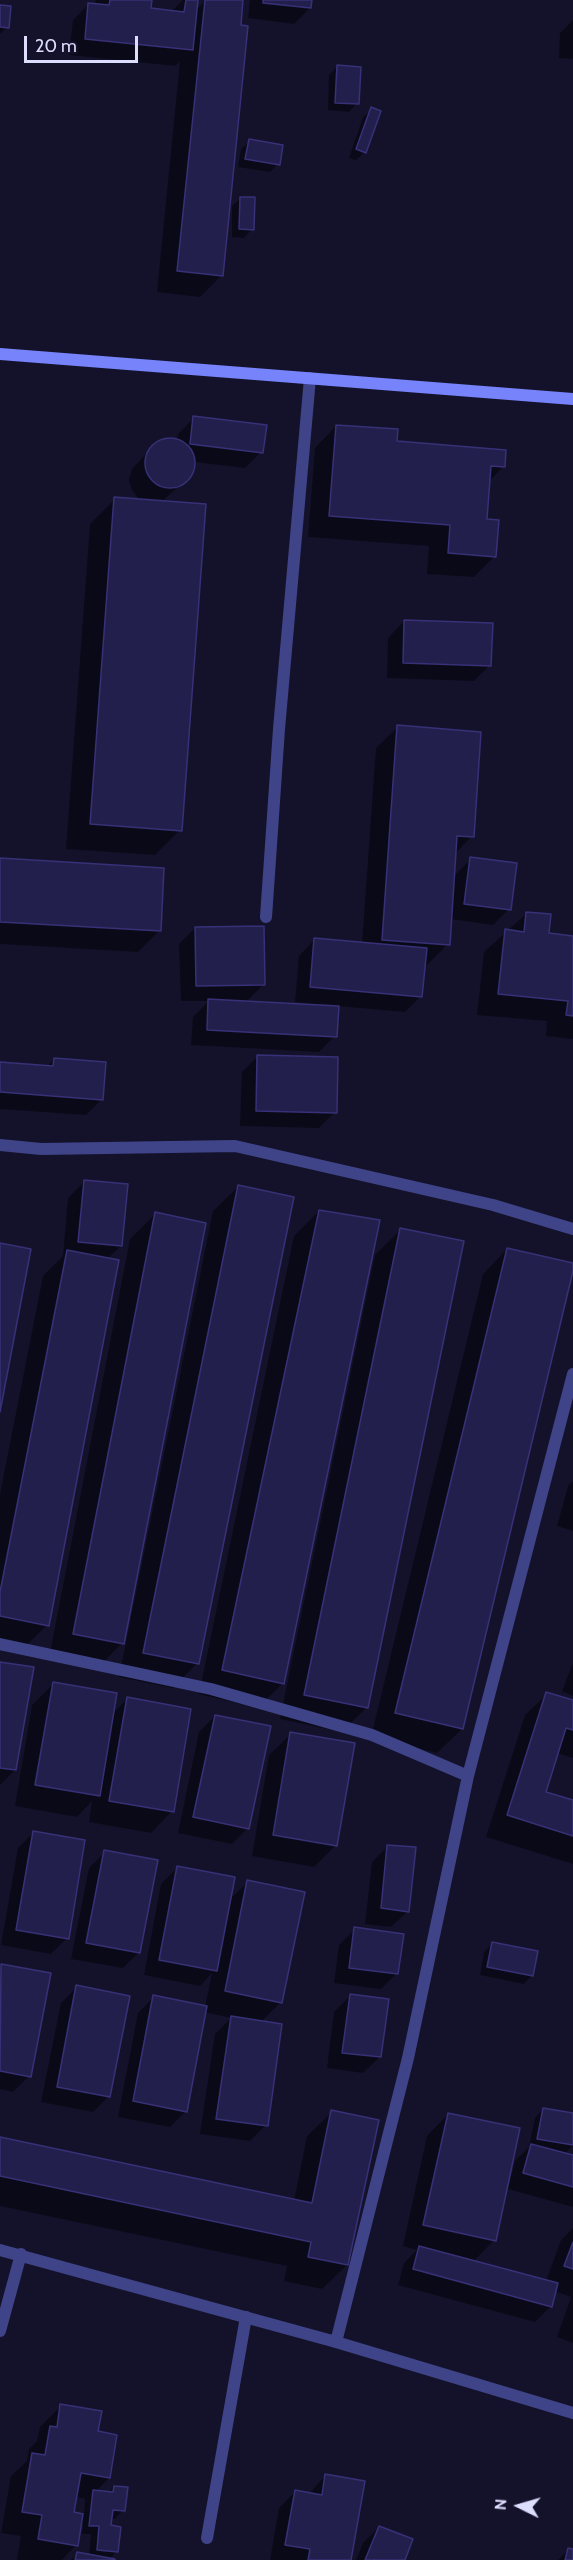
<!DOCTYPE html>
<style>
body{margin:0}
#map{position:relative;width:573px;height:2560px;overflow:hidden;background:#14122b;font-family:Cabin,sans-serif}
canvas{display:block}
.north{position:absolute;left:489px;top:2476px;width:60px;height:60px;-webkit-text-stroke:4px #14122b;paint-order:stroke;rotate:275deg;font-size:16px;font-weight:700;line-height:24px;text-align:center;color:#ddddfe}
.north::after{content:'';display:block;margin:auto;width:21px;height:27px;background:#ddddfe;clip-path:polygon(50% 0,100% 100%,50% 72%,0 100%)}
.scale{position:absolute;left:24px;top:36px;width:114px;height:27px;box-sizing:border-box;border:3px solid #ddddfe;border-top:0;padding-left:8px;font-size:18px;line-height:21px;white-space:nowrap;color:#ddddfe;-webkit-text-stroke:4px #14122b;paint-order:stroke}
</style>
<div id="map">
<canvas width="573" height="2560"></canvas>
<div class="north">N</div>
<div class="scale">20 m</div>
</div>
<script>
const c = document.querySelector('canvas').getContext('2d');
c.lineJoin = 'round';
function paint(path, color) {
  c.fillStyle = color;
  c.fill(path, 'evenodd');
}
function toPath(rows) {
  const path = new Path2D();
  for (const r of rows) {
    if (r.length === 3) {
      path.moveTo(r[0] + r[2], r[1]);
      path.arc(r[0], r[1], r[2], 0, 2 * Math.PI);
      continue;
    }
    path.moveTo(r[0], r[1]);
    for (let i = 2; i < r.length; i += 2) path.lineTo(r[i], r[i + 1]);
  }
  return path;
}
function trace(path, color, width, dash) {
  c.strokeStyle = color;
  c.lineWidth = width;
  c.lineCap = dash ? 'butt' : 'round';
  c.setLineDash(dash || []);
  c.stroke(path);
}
paint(toPath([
 [96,0,151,0,150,10,171,12,183,0,196,0,195,11,205,1,242,0,222,275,200,297,157,292,180,61,175,66,69,55,73,20,89,4,95,5],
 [250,0,311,0,310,8,294,24,248,18],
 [0,7,7,27,0,34],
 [573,20,573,59,559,58,560,33],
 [337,67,357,103,349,112,328,110,329,75],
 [372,109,365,152,356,160,349,158,363,117],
 [250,141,278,164,270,172,238,167,241,149],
 [241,198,252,229,244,238,232,237,232,206],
 [194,418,261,452,245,468,194,462,191,474,184,482,161,502,180,830,155,855,66,849,90,524,115,499,140,501,132,490,129,480,132,469,155,444,165,440,177,440,178,434],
 [336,426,396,443,503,467,488,482,485,521,495,556,474,577,427,574,429,546,308,537,315,448],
 [404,621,490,665,474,681,387,678,388,638],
 [398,727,472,836,455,854,453,877,471,859,509,909,493,925,450,919,448,944,427,965,424,965,421,996,405,1012,337,1006,335,1036,319,1052,191,1045,193,1017,209,1001,181,1001,179,944,195,928,264,984,245,1003,307,1006,307,1003,295,1002,299,956,315,939,362,944,376,748],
 [0,859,159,931,138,952,0,944],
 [527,913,547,934,573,937,573,1039,546,1036,547,1021,477,1015,484,952],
 [258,1056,335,1112,319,1128,240,1126,242,1072],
 [54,1059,102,1099,86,1115,0,1109,0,1064,47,1067],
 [84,1182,121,1246,107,1259,47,1625,22,1650,0,1645,0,1494,43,1276,63,1256,68,1198],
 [238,1187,197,1663,173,1688,119,1677,213,1211],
 [319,1211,283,1683,258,1708,199,1694,294,1236],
 [155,1214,122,1643,98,1668,49,1658,130,1239],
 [400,1230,367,1707,342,1732,280,1719,375,1255],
 [507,1249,573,1265,462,1729,437,1753,371,1737,483,1274],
 [573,1481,573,1531,557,1526,568,1486],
 [0,1663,15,1770,0,1785],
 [573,1663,573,1696,562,1691],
 [53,1684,112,1714,127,1699,172,1811,151,1833,89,1822,92,1801,77,1817,15,1806,32,1705],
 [547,1694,573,1702,573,1758,557,1753,544,1793,573,1802,573,1864,486,1837,525,1715],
 [215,1716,248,1828,232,1844,178,1833,199,1732],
 [291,1734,336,1845,314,1867,252,1856,269,1755],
 [34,1832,67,1938,51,1954,1,1945,18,1848],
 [388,1846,408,1911,391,1927,365,1924,372,1862],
 [105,1852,139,1952,123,1968,71,1959,89,1868],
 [177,1868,229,1900,248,1882,280,2003,261,2022,266,2125,250,2141,200,2134,215,2034,231,2018,204,2012,186,2111,170,2127,118,2117,138,2013,154,1997,205,2007,212,1973,200,1986,144,1975,161,1884],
 [355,1929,397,1973,381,1989,334,1983,339,1945],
 [493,1943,532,1975,524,1984,480,1975,484,1952],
 [2,1965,29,2076,13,2092,0,2089],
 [77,1987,109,2096,93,2112,41,2102,61,2003],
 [350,1996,380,2057,363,2073,327,2068,334,2012],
 [543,2109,573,2115,573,2146,564,2154,573,2157,573,2207,508,2189,515,2161,529,2147,535,2118],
 [332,2112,347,2265,322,2289,284,2281,287,2266,0,2206,0,2139,294,2201,307,2136],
 [448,2114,494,2240,473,2262,546,2281,561,2240,573,2228,573,2343,557,2337,571,2297,554,2291,551,2306,535,2322,398,2285,404,2263,417,2250,403,2246,427,2136],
 [61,2406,96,2432,109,2478,95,2492,108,2493,114,2487,123,2510,115,2519,111,2519,117,2551,109,2559,113,2560,71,2560,77,2554,89,2556,91,2534,82,2534,83,2524,80,2524,76,2545,62,2560,17,2560,21,2536,1,2533,11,2476,27,2461,29,2449,37,2441,40,2427],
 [76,2497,85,2499,84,2515,73,2514],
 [326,2475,350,2560,270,2560,279,2508,295,2492,309,2494],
 [379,2527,403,2560,356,2560,363,2543],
 [568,2550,573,2551,573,2560,558,2560]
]), '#0007');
const building = toPath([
 [110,0,152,0,151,8,184,12,186,0,198,0,193,50,85,39,88,3,109,5,110,0],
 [205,0,243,0,241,25,248,26,223,276,177,271,205,0],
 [263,0,312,0,311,8,263,3,263,0],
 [0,5,11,6,9,28,0,27,0,5],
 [337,65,361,67,359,104,335,103,337,65],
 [371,107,381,111,366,153,356,149,371,107],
 [249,139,283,145,280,165,245,159,249,139],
 [240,197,255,197,254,230,239,229,240,197],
 [193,416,267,425,263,453,190,444,193,416],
 [336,425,398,429,397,441,506,450,505,467,491,466,487,519,499,520,496,557,448,553,450,525,329,516,336,425],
 [170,463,25],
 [114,497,206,504,182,831,90,824,114,497],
 [404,620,493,623,491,666,403,663,404,620],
 [397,725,481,732,474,837,457,836,450,945,382,940,397,725],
 [470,857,517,863,511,910,464,904,470,857],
 [0,858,164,868,161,931,0,922,0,858],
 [526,912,551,914,549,933,573,936,573,1016,566,1015,568,1001,498,994,505,929,524,932,526,912],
 [264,926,265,985,196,986,195,927,264,926],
 [314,938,427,948,422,997,310,987,314,938],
 [208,999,339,1006,337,1037,207,1030,208,999],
 [257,1055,338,1057,337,1113,256,1111,257,1055],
 [54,1058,106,1062,103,1100,0,1092,0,1062,53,1066,54,1058],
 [84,1180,128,1184,122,1246,78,1242,84,1180],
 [238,1185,294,1197,199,1664,143,1653,238,1185],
 [319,1210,380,1220,284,1684,222,1670,319,1210],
 [155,1212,206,1223,124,1644,73,1634,155,1212],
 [400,1228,464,1241,368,1708,304,1695,400,1228],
 [0,1243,31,1249,0,1412,0,1243],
 [507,1248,573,1263,573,1271,463,1729,395,1713,507,1248],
 [67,1250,119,1260,49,1626,0,1616,0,1592,67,1250],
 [0,1662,34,1667,16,1770,0,1768,0,1662],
 [53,1682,117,1693,100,1796,35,1785,53,1682],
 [546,1692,573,1700,573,1730,566,1728,546,1792,573,1800,573,1836,507,1815,546,1692],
 [127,1697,191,1709,174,1812,109,1801,127,1697],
 [215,1715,271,1726,249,1829,193,1817,215,1715],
 [290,1732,355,1743,337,1846,273,1835,290,1732],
 [33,1831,85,1840,69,1939,16,1930,33,1831],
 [387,1845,416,1847,409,1912,381,1908,387,1845],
 [104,1850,158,1860,140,1953,86,1943,104,1850],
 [177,1866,235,1877,217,1971,159,1960,177,1866],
 [247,1880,305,1892,282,2003,225,1991,247,1880],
 [354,1927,404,1934,398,1974,349,1968,354,1927],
 [492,1942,538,1951,533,1976,487,1967,492,1942],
 [1,1964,51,1973,31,2077,0,2071,1,1964],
 [76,1985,130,1996,110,2097,57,2087,76,1985],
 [350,1994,389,1999,381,2057,342,2053,350,1994],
 [153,1995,207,2006,187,2112,133,2101,153,1995],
 [231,2016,282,2024,268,2126,216,2119,231,2016],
 [543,2108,573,2113,573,2145,537,2139,543,2108],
 [331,2110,379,2120,348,2265,308,2257,311,2242,0,2176,0,2137,312,2203,331,2110],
 [448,2113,520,2128,496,2241,423,2225,448,2113],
 [531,2144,573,2155,573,2187,523,2173,531,2144],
 [573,2242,573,2269,564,2266,573,2242],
 [419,2246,558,2283,552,2307,413,2269,419,2246],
 [60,2404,102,2411,98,2431,117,2435,110,2478,81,2473,74,2512,83,2514,78,2546,38,2539,42,2515,22,2512,32,2453,45,2455,50,2426,57,2427,60,2404],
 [325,2474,365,2481,351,2560,308,2560,310,2549,285,2545,295,2490,322,2495,325,2474],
 [114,2486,128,2487,125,2511,113,2510,111,2525,121,2527,118,2552,97,2550,99,2526,89,2526,93,2490,113,2492,114,2486],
 [379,2526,413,2539,405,2560,365,2560,379,2526],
 [568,2548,573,2549,573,2560,565,2560,568,2548],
 [77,2552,115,2559,115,2560,75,2560,77,2552]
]);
paint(building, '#231f4c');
trace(building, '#373177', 1.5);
trace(toPath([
 [266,917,279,729,310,378],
 [0,1145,41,1149,235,1146,493,1205,573,1229],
 [0,1644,211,1689,372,1735,468,1776],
 [336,2342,408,2058,468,1776,573,1374]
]), '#3f4489', 12);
trace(toPath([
 [0,2331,21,2254],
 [207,2538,246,2317]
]), '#3f4489', 12);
trace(toPath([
 [0,2250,336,2342,573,2413]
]), '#3f4489', 12);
trace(toPath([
 [0,354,573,399]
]), '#7783fb', 12);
</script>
